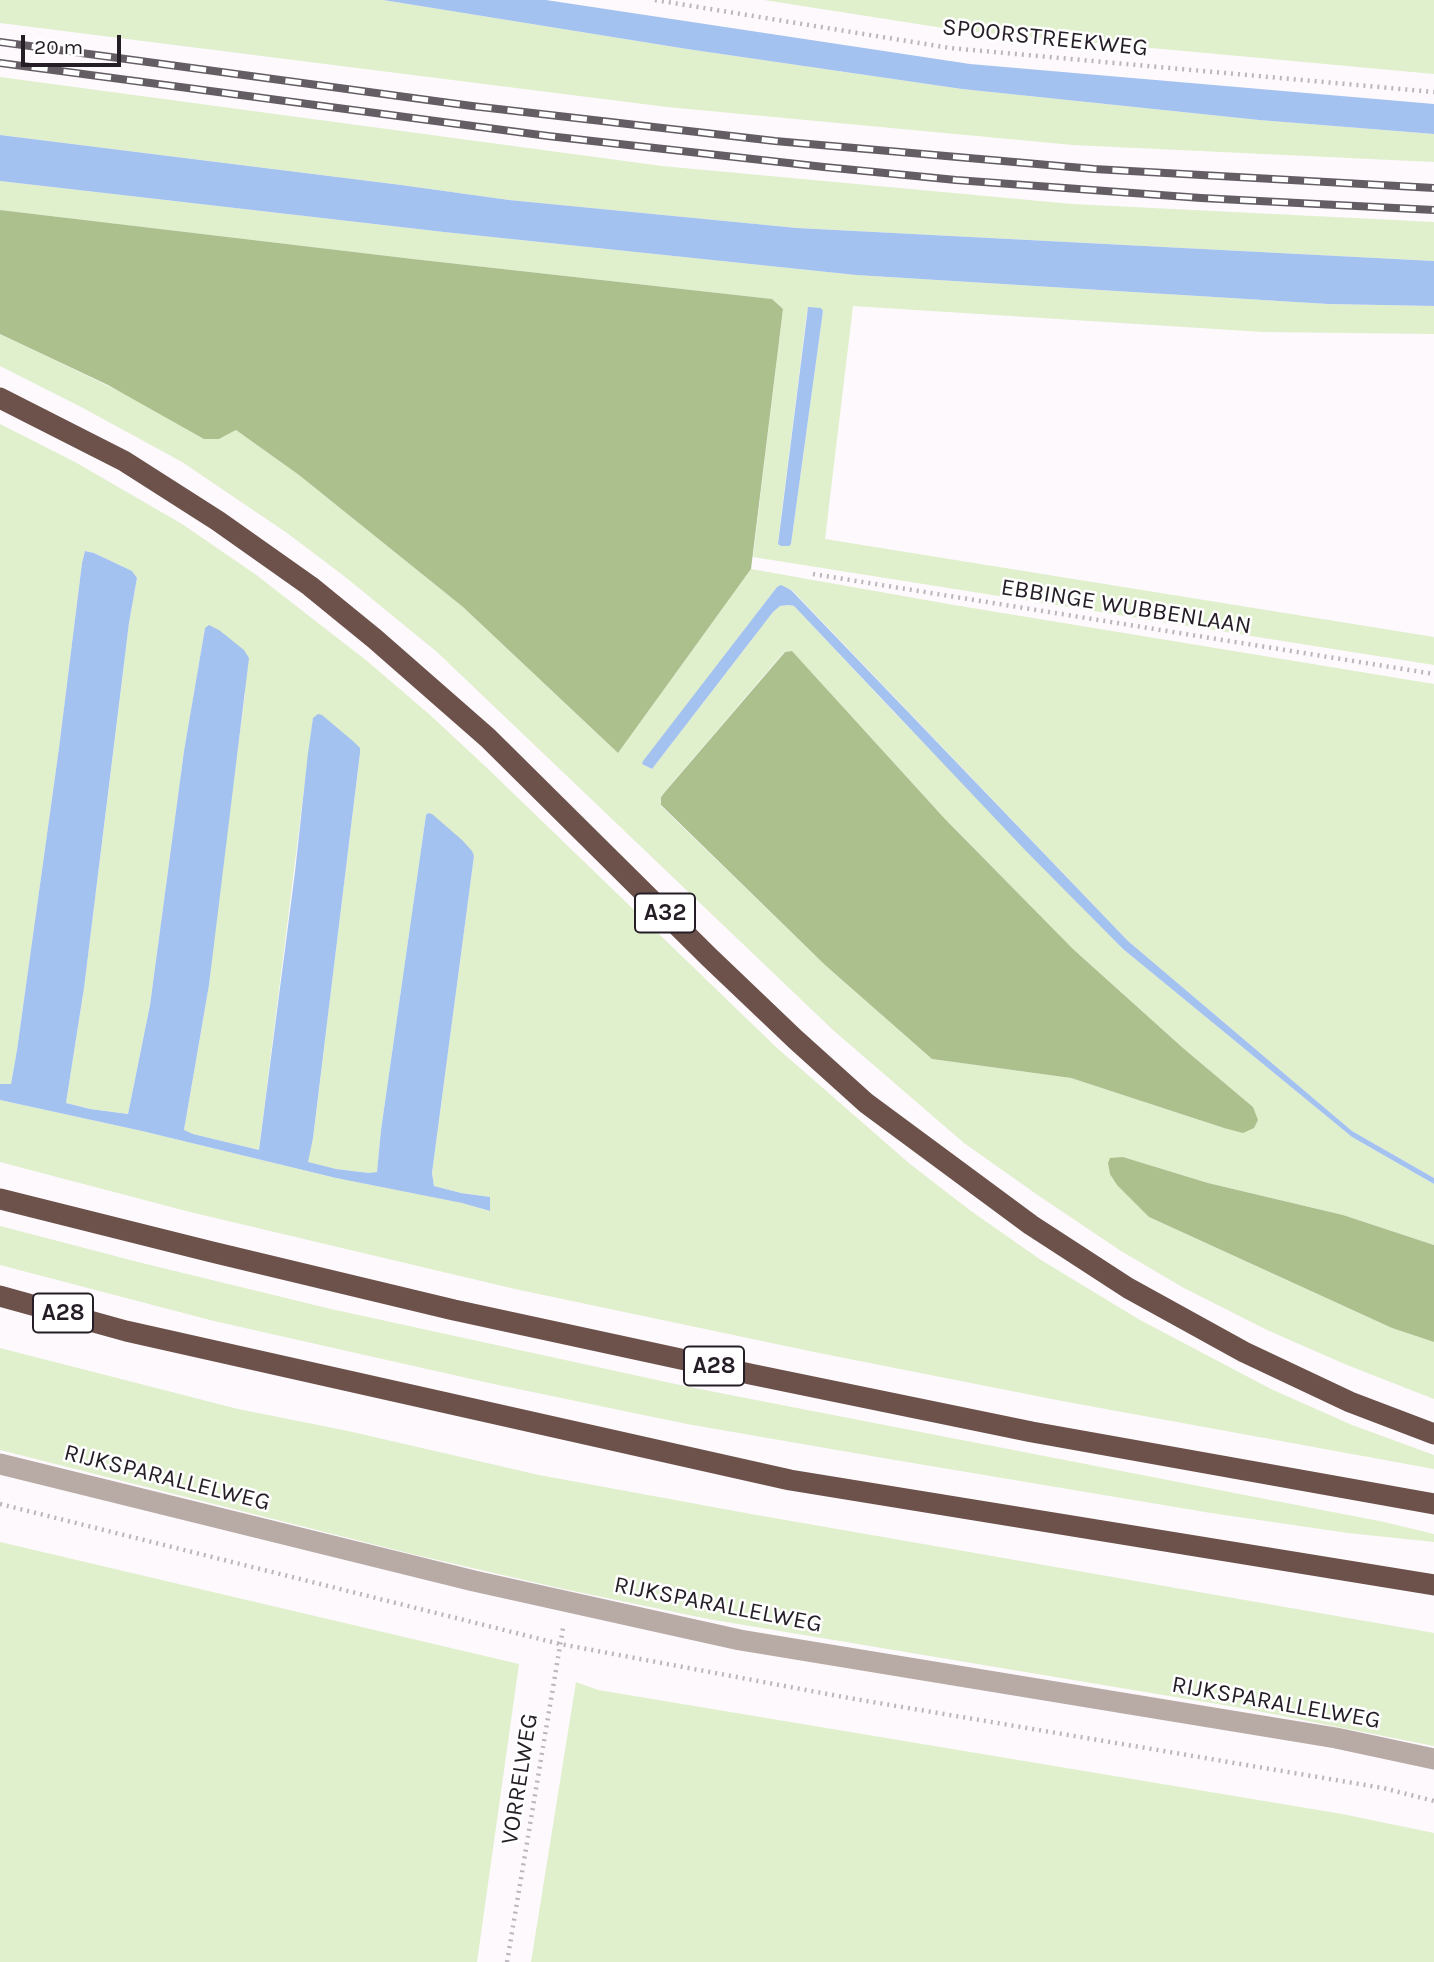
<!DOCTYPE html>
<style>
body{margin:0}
#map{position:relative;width:1434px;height:1962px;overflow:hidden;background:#fdf9fd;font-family:Karla,sans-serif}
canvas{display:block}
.scale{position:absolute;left:21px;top:35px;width:100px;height:32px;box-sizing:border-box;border:4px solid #251e26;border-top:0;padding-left:9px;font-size:21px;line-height:24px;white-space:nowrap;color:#251e26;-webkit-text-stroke:5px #fff;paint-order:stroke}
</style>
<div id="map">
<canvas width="1434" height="1962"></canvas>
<div class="scale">20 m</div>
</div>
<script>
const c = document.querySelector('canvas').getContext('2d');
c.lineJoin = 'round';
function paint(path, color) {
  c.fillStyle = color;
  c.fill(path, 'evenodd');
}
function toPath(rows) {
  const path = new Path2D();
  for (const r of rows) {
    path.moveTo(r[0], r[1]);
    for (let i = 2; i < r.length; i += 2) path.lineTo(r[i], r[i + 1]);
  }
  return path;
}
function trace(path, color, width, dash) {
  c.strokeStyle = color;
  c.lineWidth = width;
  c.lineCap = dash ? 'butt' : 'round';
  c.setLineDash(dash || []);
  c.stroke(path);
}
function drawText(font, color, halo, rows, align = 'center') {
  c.font = font + ' Karla,sans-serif';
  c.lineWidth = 5;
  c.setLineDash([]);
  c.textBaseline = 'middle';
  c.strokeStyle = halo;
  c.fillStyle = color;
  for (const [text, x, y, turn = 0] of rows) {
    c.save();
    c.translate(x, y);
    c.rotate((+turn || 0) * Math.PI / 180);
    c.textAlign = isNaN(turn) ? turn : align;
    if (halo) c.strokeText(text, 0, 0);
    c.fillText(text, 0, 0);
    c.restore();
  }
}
paint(toPath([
 [0,0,383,0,687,49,962,89,1259,120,1434,134,1434,162,1073,145,667,107,0,23],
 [764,0,1434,0,1434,74,956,30],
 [0,77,662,166,1072,204,1434,222,1434,261,797,228,509,200,401,185,0,135],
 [0,181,444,232,856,275,1328,304,1434,306,1434,334,1263,332,853,306,825,539,1434,637,1434,665,753,557,783,309,772,299,413,259,0,210],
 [807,311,823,311,791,544,788,546,781,546,778,543],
 [0,334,219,439,236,430,299,475,463,607,618,753,751,569,954,605,1434,684,1434,1178,1352,1131,1128,941,791,589,777,587,642,764,652,769,773,612,780,606,789,605,794,606,891,709,1123,949,1352,1137,1434,1184,1434,1245,1343,1215,1208,1183,1123,1157,1149,1217,1392,1328,1434,1342,1434,1399,1347,1365,1267,1330,1184,1288,1121,1251,1039,1196,964,1143,833,1030,437,652,344,576,287,533,182,462,83,408,0,366],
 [792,651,945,819,1073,949,1183,1048,1253,1107,1224,1128,1071,1078,932,1059,825,965,661,806,661,796,784,652],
 [0,424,75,462,182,524,255,574,367,661,429,714,486,767,777,1048,910,1164,971,1211,1041,1260,1140,1320,1271,1389,1352,1425,1434,1455,1434,1469,1062,1401,819,1353,515,1289,190,1212,0,1162,0,1100,142,1131,336,1178,463,1203,489,1211,490,1197,461,1193,434,1186,432,1173,474,856,428,813,426,815,381,1130,377,1173,369,1173,336,1169,307,1163,313,1138,360,753,313,718,259,1150,193,1134,184,1130,209,985,218,900,245,694,205,628,184,751,150,1005,128,1114,90,1109,66,1103,84,988,129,623,137,578,132,571,94,553,85,551,82,563,59,748,17,1050,11,1084,0,1084],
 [0,1226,142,1263,331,1309,689,1387,1384,1522,1434,1534,1434,1542,1348,1533,1211,1513,889,1459,687,1424,489,1383,214,1321,0,1265],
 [0,1348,238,1409,348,1431,539,1475,751,1514,1434,1633,1434,1746,1247,1709,708,1619,559,1588,412,1554,0,1450],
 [0,1542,519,1664,477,1962,0,1962],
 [576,1682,598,1690,1342,1814,1434,1833,1434,1962,531,1962]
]), '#e0efcc');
paint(toPath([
 [0,210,413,259,772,299,783,309,751,569,618,753,463,607,299,475,236,430,219,439,204,439,108,385,0,334],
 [792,651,945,819,1073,949,1183,1048,1253,1107,1258,1120,1254,1128,1243,1133,1224,1128,1071,1078,932,1059,825,965,661,805,661,797,664,793,785,652],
 [1123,1157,1208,1183,1343,1215,1434,1245,1434,1342,1392,1328,1149,1217,1117,1185,1110,1174,1108,1163,1110,1158]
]), '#acc08e');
paint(toPath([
 [383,0,546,0,970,64,1434,104,1434,134,1259,120,962,89,687,49],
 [0,135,401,185,509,200,797,228,1434,261,1434,306,1328,304,856,275,444,232,0,181],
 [808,307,821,308,823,311,791,544,789,546,781,546,778,544],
 [85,551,94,553,132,571,137,578,129,623,84,988,66,1103,90,1109,128,1114,150,1005,184,751,205,628,209,625,219,630,244,650,249,658,209,985,184,1130,193,1134,259,1150,295,872,308,753,313,718,318,714,322,715,354,742,360,748,360,753,313,1138,308,1162,336,1169,369,1173,377,1172,381,1130,426,815,428,813,432,814,462,840,472,851,474,856,432,1173,434,1186,461,1193,490,1197,490,1211,462,1203,336,1178,142,1131,0,1100,0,1084,11,1084,17,1050,59,748,82,563],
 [781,585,791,590,1128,941,1352,1131,1434,1178,1434,1184,1352,1137,1123,949,1025,850,794,606,789,605,780,606,773,612,652,769,642,764,643,761,777,587]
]), '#a4c2ef');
trace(toPath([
 [655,0,950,48,1434,92],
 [813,574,1434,674],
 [0,1504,560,1644,849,1698,1383,1788,1434,1801],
 [507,1962,563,1628]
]), '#bbb6bb', 4.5, [2, 5]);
trace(toPath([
 [0,1464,474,1581,740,1640,1336,1738,1434,1759]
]), '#b8aba6', 21);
trace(toPath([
 [0,398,124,461,218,521,310,586,375,639,488,738,709,957,795,1039,866,1103,1031,1225,1128,1288,1244,1352,1350,1402,1434,1434],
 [0,1199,212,1252,454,1310,750,1374,1032,1432,1434,1504],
 [0,1296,126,1331,790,1480,1434,1585]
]), '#6c524a', 21);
const rail = toPath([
 [0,42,472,106,775,141,1094,169,1434,188],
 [0,63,548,136,824,167,956,180,1201,198,1434,210]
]);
trace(rail, '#645e64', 8);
trace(rail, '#fff', 5, [16]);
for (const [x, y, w] of [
 [665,913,60],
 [63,1313,60],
 [714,1366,60]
]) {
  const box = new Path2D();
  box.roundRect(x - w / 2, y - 19.5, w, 39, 5);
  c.fillStyle = '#fff';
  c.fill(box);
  trace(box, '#251e26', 2);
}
drawText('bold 23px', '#251e26', null, [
 ["A32",665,913],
 ["A28",63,1313],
 ["A28",714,1366]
]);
drawText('24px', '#251e26', '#fff', [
 ["SPOORSTREEKWEG",1045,38,6],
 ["EBBINGE WUBBENLAAN",1126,607,9],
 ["RIJKSPARALLELWEG",167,1478,14],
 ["RIJKSPARALLELWEG",718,1605,11],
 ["RIJKSPARALLELWEG",1276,1703,10],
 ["VORRELWEG",520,1779,-81]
]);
</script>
